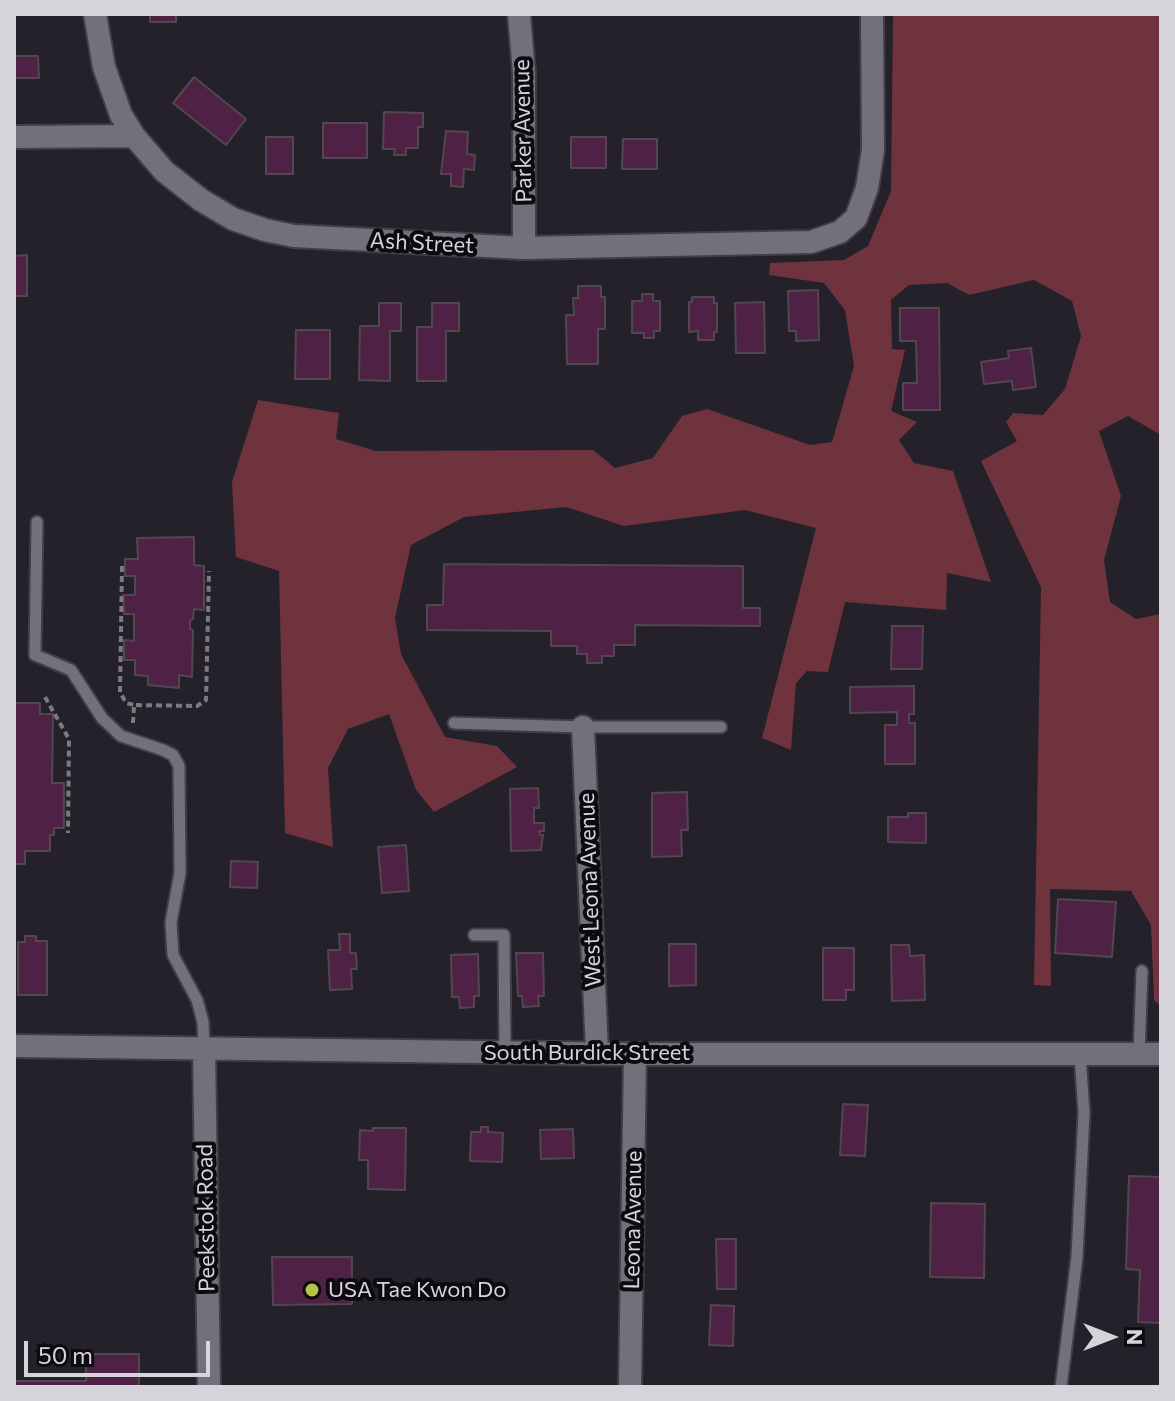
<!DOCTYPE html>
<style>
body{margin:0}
#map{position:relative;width:1175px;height:1401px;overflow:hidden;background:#24212a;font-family:Commissioner,sans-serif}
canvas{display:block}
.frame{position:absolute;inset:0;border:16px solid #d6d4da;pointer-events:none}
.north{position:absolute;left:1071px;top:1297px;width:80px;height:80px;-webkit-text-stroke:6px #0d0b0f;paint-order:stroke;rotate:90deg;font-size:22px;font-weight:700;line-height:32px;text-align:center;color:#d6d4da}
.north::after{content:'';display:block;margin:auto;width:28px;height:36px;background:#d6d4da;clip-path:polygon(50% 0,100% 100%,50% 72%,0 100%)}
.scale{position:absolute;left:24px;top:1341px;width:186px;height:36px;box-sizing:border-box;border:4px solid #d6d4da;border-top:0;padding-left:10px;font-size:24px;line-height:28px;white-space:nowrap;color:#d6d4da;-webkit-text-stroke:6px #0d0b0f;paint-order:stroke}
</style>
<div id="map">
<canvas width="1175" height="1401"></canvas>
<div class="frame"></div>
<div class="north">N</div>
<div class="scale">50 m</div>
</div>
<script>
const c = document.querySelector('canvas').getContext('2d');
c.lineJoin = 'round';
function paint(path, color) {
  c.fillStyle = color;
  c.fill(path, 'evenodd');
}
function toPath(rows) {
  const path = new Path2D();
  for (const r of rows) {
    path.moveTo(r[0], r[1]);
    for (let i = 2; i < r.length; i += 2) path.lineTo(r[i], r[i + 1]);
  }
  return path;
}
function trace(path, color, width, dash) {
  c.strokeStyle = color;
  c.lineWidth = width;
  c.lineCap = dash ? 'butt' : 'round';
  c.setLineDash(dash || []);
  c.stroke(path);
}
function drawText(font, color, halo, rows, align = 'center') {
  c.font = font + ' Commissioner,sans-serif';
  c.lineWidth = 8;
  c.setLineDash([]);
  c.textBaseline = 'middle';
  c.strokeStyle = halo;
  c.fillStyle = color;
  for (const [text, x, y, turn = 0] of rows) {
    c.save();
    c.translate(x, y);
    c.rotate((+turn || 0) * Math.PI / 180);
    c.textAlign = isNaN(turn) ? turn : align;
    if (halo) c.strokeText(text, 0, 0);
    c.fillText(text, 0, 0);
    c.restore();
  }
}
paint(toPath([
 [893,14,1161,14,1161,435,1128,416,1099,431,1121,496,1104,560,1110,602,1136,619,1161,614,1161,1006,1154,1000,1151,925,1131,891,1050,889,1051,986,1034,985,1041,587,981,461,1017,441,1006,422,1013,413,1043,415,1065,389,1081,336,1072,301,1034,280,969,295,947,283,909,285,891,300,892,349,905,350,891,411,917,422,899,440,914,463,953,471,991,582,947,573,946,610,845,602,828,672,807,671,796,683,791,750,762,738,816,528,745,510,624,526,566,507,464,517,411,545,395,618,401,654,445,737,497,746,517,767,434,812,416,790,389,714,348,729,328,768,333,847,285,833,279,571,236,557,232,482,258,400,339,413,336,439,376,451,593,450,615,468,653,458,682,416,707,409,810,445,832,442,854,366,845,310,824,283,769,275,770,263,844,260,868,246,891,191]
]), '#6f333d');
const building = toPath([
 [150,14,176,14,176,22,150,22,150,14],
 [14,56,38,56,39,78,14,78,14,56],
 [194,77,246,119,226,145,173,103,194,77],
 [384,112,423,113,423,127,418,127,418,148,406,148,406,155,394,155,395,149,383,149,384,112],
 [323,123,367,123,367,158,323,158,323,123],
 [446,131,468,132,467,154,475,155,474,170,464,169,463,187,451,186,451,174,441,174,446,131],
 [266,137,293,137,293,174,266,174,266,137],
 [571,137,606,137,606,168,571,168,571,137],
 [623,139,657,139,657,169,622,169,623,139],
 [27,255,27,296,14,296,14,256,27,255],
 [578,286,601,286,601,297,605,297,605,329,598,329,598,364,567,364,566,315,574,315,573,298,578,298,578,286],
 [818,290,819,340,796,341,796,331,789,331,788,291,818,290],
 [642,294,653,294,653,301,660,301,660,331,654,331,654,338,644,338,644,333,632,333,632,301,642,301,642,294],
 [692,297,714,297,714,303,717,303,717,332,714,332,714,340,698,340,698,331,689,332,689,302,692,302,692,297],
 [764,302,765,353,736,353,735,303,764,302],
 [379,303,401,303,401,331,390,331,390,381,359,380,360,326,379,326,379,303],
 [432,303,459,303,459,331,446,331,446,381,417,381,417,327,432,327,432,303],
 [900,308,939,308,940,410,903,410,903,383,917,383,916,341,900,341,900,308],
 [296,330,330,330,330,379,295,379,296,330],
 [1031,348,1036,387,1013,390,1012,381,984,384,981,362,1009,358,1008,351,1031,348],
 [194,537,194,565,204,566,204,610,194,609,193,619,190,620,190,629,193,630,192,677,179,675,179,688,148,685,148,676,135,675,135,660,124,660,124,640,134,641,134,614,124,614,123,595,135,595,135,576,125,576,125,559,138,559,137,538,194,537],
 [444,564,743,566,743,608,760,608,760,626,635,625,635,645,614,645,614,656,602,656,602,663,587,663,587,654,577,654,577,646,551,646,551,631,427,630,427,605,443,605,444,564],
 [892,626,923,626,922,669,891,669,892,626],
 [914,686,914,714,909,714,909,723,915,723,915,764,885,764,885,725,897,725,897,712,850,713,850,687,914,686],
 [14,703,40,703,40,714,53,714,52,783,64,783,64,828,54,828,54,835,50,835,50,851,25,851,25,864,14,864,14,703],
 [538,788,539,808,534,808,534,823,544,823,544,831,539,831,540,835,543,835,541,850,511,851,510,789,538,788],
 [687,792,688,830,681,830,682,856,652,857,652,793,687,792],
 [908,813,926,813,926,843,888,842,888,817,908,817,908,813],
 [406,845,409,891,382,893,378,847,406,845],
 [231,861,258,862,257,888,230,887,231,861],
 [1058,899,1116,902,1112,957,1055,953,1058,899],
 [339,934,350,934,350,953,356,953,357,969,351,969,352,989,330,990,328,950,340,950,339,934],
 [25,936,36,936,36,941,47,941,47,995,18,995,18,942,25,942,25,936],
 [669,944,696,944,696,985,669,986,669,944],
 [891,945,909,945,910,956,924,955,925,1000,892,1001,891,945],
 [823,948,854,948,854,990,846,990,846,1000,823,1000,823,948],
 [516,953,543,953,544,996,538,996,539,1006,523,1007,522,996,518,996,516,953],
 [478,954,479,996,474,996,474,1007,460,1008,459,997,452,997,451,955,478,954],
 [843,1104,868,1105,865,1156,840,1155,843,1104],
 [481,1127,488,1127,488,1132,503,1133,502,1162,470,1161,471,1132,481,1132,481,1127],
 [373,1128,406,1128,405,1190,368,1189,368,1160,359,1160,360,1130,373,1131,373,1128],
 [573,1129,574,1158,541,1159,540,1130,573,1129],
 [1129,1176,1161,1177,1161,1323,1138,1322,1140,1270,1126,1269,1129,1176],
 [931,1203,985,1204,984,1278,930,1277,931,1203],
 [716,1239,736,1239,736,1289,717,1289,716,1239],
 [272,1257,352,1257,352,1304,273,1305,272,1257],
 [711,1305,734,1306,733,1346,709,1345,711,1305],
 [86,1354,139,1354,139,1387,14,1387,14,1381,86,1381,86,1354]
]);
paint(building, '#4f2145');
trace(building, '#51474e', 2);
const lane = toPath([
 [37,522,35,655,71,670,102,718,121,736,163,750,173,755,179,766,180,873,171,922,173,955,197,1000,203,1022,204,1048],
 [454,723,583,727,721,727],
 [474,935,504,935,505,1052],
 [1139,1054,1142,971],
 [1061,1387,1077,1257,1084,1113,1080,1054]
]);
const street = toPath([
 [95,14,104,67,121,115,134,136],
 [519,14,524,73,524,248],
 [14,137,134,136,164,171,201,200,233,219,265,230,294,236,524,248,811,242,840,232,856,218,867,188,873,150,872,14],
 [583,727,597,1053],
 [14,1046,635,1054,1161,1054],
 [204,1048,209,1387],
 [630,1387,635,1054]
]);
trace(lane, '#413f46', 15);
trace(street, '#413f46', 26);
trace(toPath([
 [122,566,120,692,126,703,134,705],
 [45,697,69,739,68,833],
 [133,723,134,705,197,706,206,700,209,571]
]), '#7c7a81', 4, [6, 4]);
trace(lane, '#73707b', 11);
trace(street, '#73707b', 22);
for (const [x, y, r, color] of [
 [312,1290,8,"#b5c249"]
]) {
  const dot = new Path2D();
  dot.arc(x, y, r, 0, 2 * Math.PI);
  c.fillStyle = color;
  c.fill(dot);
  trace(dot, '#0d0b0f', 3);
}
drawText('22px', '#d6d4da', '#0d0b0f', [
 ["Parker Avenue",523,131,-91],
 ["Ash Street",422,243,3],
 ["West Leona Avenue",590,890,-92],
 ["South Burdick Street",587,1053],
 ["Peekstok Road",206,1218,-91],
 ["Leona Avenue",633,1220,-89]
]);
drawText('22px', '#d6d4da', '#0d0b0f', [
 ["USA Tae Kwon Do",328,1290]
], 'left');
</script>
